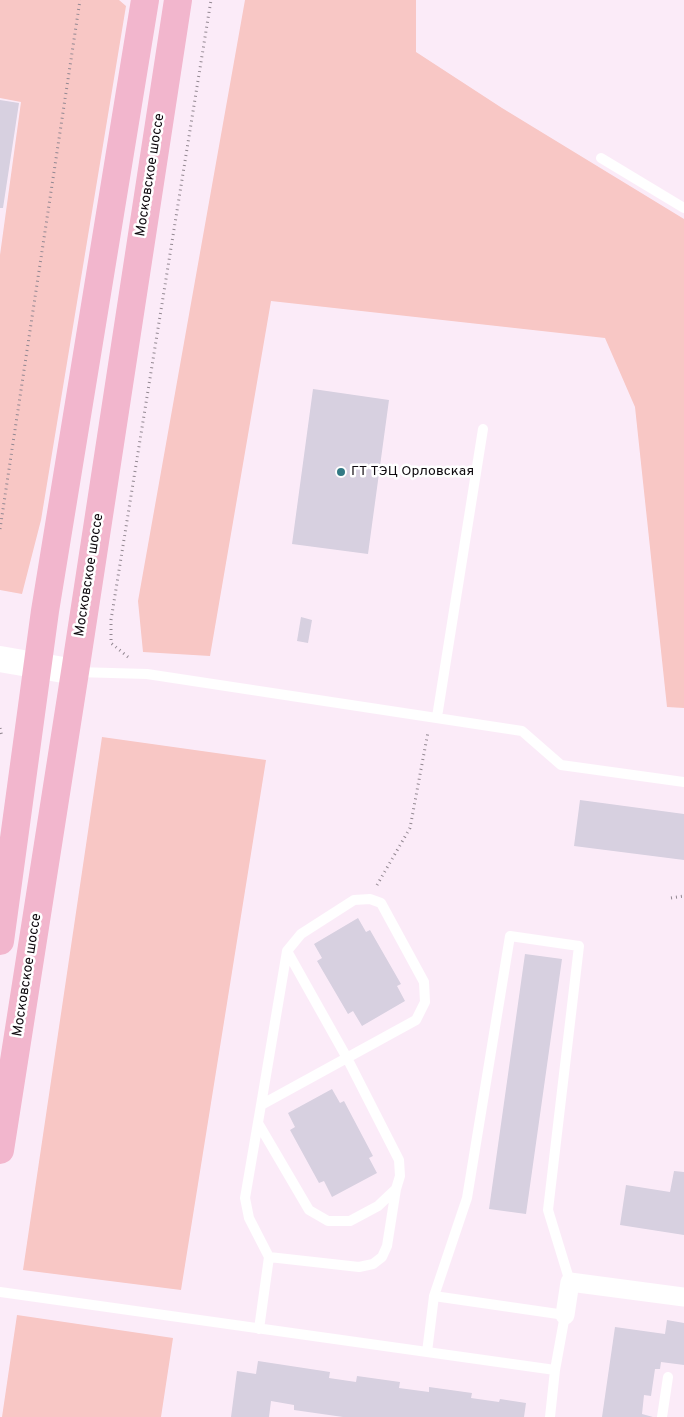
<!DOCTYPE html>
<meta charset="utf-8">
<style>
body{margin:0}
canvas{display:block;background:#fbebf8}
</style>
<canvas width="684" height="1417"></canvas>
<script>
const c = document.querySelector('canvas').getContext('2d');
c.lineJoin = 'round';
function paint(path, color) {
  c.fillStyle = color;
  c.fill(path, 'evenodd');
}
function toPath(rows) {
  const path = new Path2D();
  for (const r of rows) {
    path.moveTo(r[0], r[1]);
    for (let i = 2; i < r.length; i += 2) path.lineTo(r[i], r[i + 1]);
  }
  return path;
}
function trace(path, color, width, dash) {
  c.strokeStyle = color;
  c.lineWidth = width;
  c.lineCap = dash ? 'butt' : 'round';
  c.setLineDash(dash || []);
  c.stroke(path);
}
function drawText(font, color, halo, rows, align = 'center') {
  c.font = font + ' Overpass,sans-serif';
  c.lineWidth = 5;
  c.setLineDash([]);
  c.textBaseline = 'middle';
  c.strokeStyle = halo;
  c.fillStyle = color;
  for (const [text, x, y, turn = 0] of rows) {
    c.save();
    c.translate(x, y);
    c.rotate((+turn || 0) * Math.PI / 180);
    c.textAlign = isNaN(turn) ? turn : align;
    if (halo) c.strokeText(text, 0, 0);
    c.fillText(text, 0, 0);
    c.restore();
  }
}
paint(toPath([
 [0,0,119,0,126,6,41,520,22,594,0,590,0,255,21,102,0,98],
 [245,0,416,0,416,52,502,108,684,219,684,708,667,707,635,407,605,338,271,301,210,656,143,652,138,601],
 [102,737,266,760,181,1290,23,1270],
 [17,1315,173,1338,161,1417,2,1417]
]), '#f8c7c5');
paint(toPath([
 [0,100,19,103,3,208,0,208],
 [313,389,389,400,368,554,292,544],
 [301,617,312,620,308,643,297,641],
 [580,800,684,814,684,860,574,846],
 [358,918,366,932,370,930,401,984,397,986,405,1001,362,1026,353,1011,348,1014,317,961,322,958,314,944],
 [525,954,562,959,526,1214,489,1209],
 [332,1089,340,1103,344,1101,373,1156,369,1158,377,1173,332,1197,324,1181,319,1183,290,1130,295,1127,288,1113],
 [674,1171,684,1172,684,1235,620,1225,626,1185,670,1192],
 [667,1320,684,1323,684,1365,661,1362,660,1369,655,1369,651,1396,644,1395,642,1414,653,1417,602,1417,615,1327,665,1334],
 [258,1361,330,1372,329,1378,356,1382,357,1376,400,1382,399,1388,429,1392,429,1387,472,1393,471,1398,499,1402,500,1399,526,1403,524,1417,343,1417,294,1410,294,1405,271,1401,269,1417,231,1417,237,1371,256,1374]
]), '#d7d0e0');
trace(toPath([
 [0,529,80,0],
 [128,657,111,643,111,620,211,0],
 [0,728,2,737],
 [377,885,410,828,428,732],
 [671,898,684,896]
]), '#938892', 3, [1, 4]);
trace(toPath([
 [601,158,684,208],
 [76,672,147,674,522,731,561,765,684,782],
 [437,717,483,429],
 [258,1123,309,1210,328,1221,350,1221,378,1206,396,1189,400,1176,399,1160,347,1058,287,951],
 [269,1257,359,1267,373,1264,382,1257,387,1246,396,1189],
 [0,1292,555,1370,565,1315,434,1296,427,1352],
 [434,1296,467,1198,510,936,579,946,548,1210,570,1282],
 [259,1329,269,1257,249,1218,245,1198,261,1105,287,951,301,934,354,900,370,899,381,903,424,982,425,1002,416,1020,261,1105],
 [550,1417,555,1370],
 [662,1417,668,1377]
]), '#fff', 10);
trace(toPath([
 [565,1315,570,1282,684,1297]
]), '#fff', 19);
trace(toPath([
 [0,659,75,672]
]), '#fff', 26);
trace(toPath([
 [0,941,45,611,145,0],
 [0,1150,75,672,178,0]
]), '#f2b6cd', 28);
for (const [x, y, r, color] of [
 [341,472,5,"#327984"]
]) {
  const dot = new Path2D();
  dot.arc(x, y, r, 0, 2 * Math.PI);
  c.fillStyle = color;
  c.fill(dot);
  trace(dot, '#fff', 2);
}
drawText('14px', '#0e090e', '#fff', [
 ["Московское шоссе",151,175,-81],
 ["Московское шоссе",90,575,-81],
 ["Московское шоссе",28,975,-81]
]);
drawText('14px', '#0e090e', '#fff', [
 ["ГТ ТЭЦ Орловская",351,472]
], 'left');
</script>
